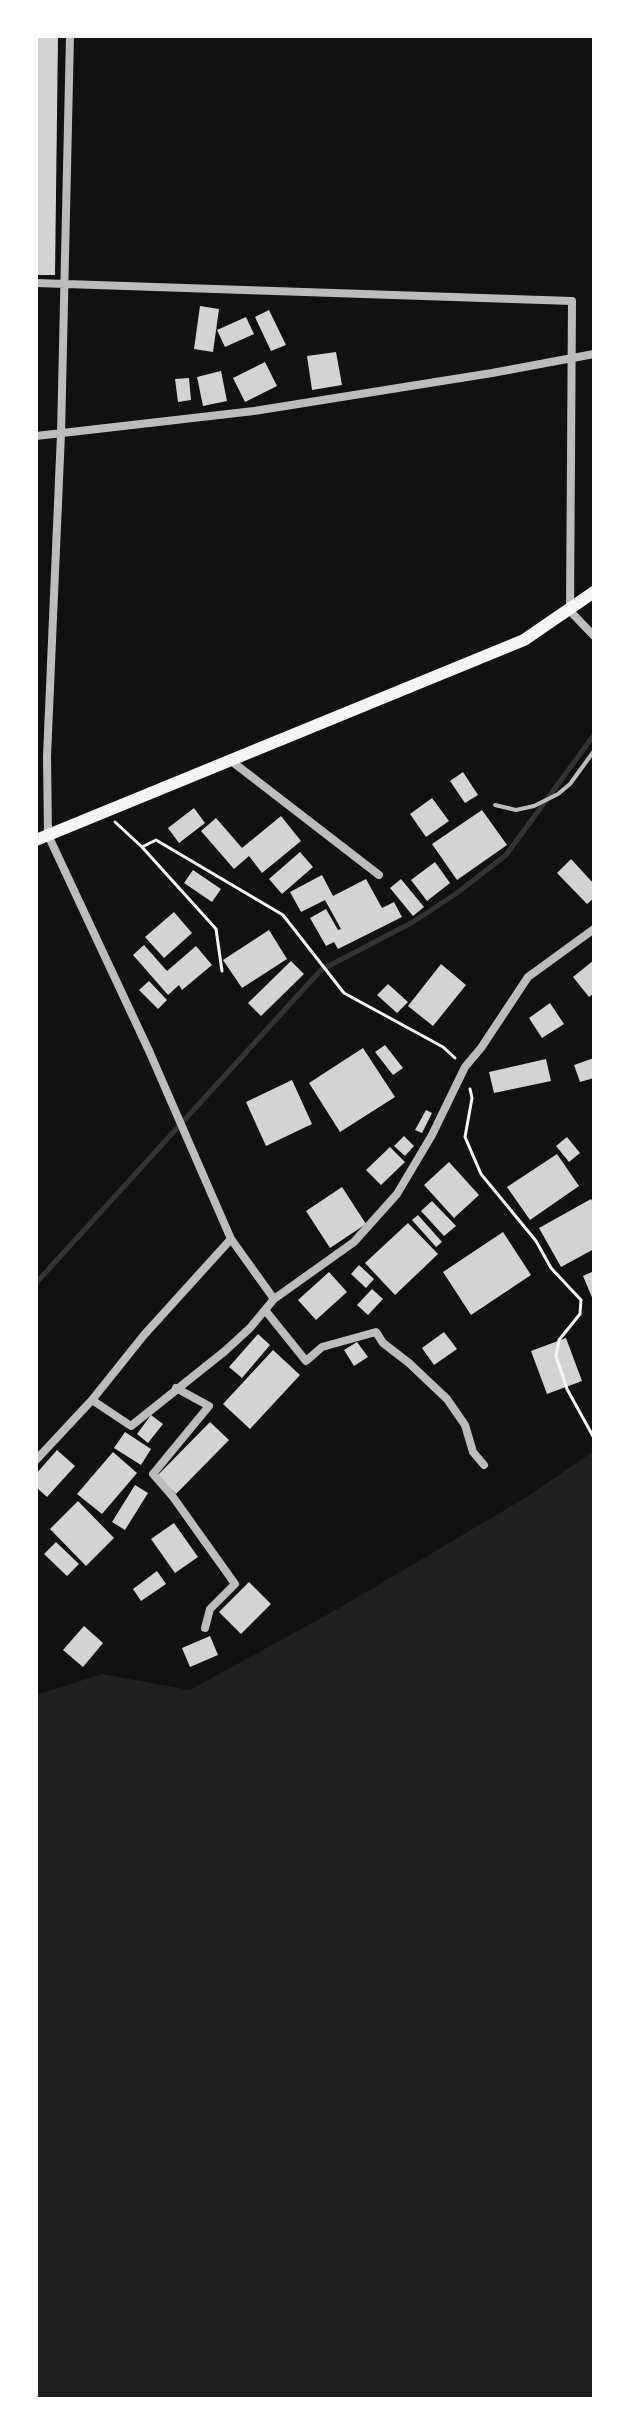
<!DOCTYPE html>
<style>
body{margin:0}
#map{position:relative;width:630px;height:2435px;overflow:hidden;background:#111;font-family:"Varela Round",sans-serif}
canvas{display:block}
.frame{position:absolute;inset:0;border:38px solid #fff;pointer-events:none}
</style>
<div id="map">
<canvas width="630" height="2435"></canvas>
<div class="frame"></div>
</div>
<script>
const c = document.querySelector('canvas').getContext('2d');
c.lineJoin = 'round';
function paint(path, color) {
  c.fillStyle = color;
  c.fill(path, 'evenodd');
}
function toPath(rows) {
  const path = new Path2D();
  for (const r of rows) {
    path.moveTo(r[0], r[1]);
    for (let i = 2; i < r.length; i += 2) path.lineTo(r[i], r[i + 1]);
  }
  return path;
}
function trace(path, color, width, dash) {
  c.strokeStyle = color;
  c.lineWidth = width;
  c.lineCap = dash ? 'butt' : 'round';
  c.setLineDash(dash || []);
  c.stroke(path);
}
paint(toPath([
 [594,1451,594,2399,36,2399,36,1695,102,1674,190,1690,341,1607,525,1498]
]), '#202020');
trace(toPath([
 [36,1283,321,970,413,922,457,893,506,855,594,735]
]), '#333', 5);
paint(toPath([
 [36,36,58,36,55,275,36,275],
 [200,306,219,309,213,352,194,349],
 [269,310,286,345,271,351,255,317],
 [246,317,254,334,225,347,217,330],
 [336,352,342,385,312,390,307,356],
 [265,362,277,386,245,402,233,378],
 [221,371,227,401,203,406,197,377],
 [189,378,191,400,178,402,175,379],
 [463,772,478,795,465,803,450,781],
 [432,798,449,821,426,837,410,814],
 [194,808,205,823,179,843,168,828],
 [482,810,507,845,457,880,432,844],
 [281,816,301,841,262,873,249,856,234,869,201,831,216,818,242,848],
 [300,852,313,867,282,894,269,879],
 [571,859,594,884,594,898,587,904,557,873],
 [435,862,450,883,427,901,411,880],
 [193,870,221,889,212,902,184,883],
 [322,875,333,896,366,879,382,908,394,902,402,917,338,949,334,942,326,946,310,918,326,909,338,930,341,929,325,900,301,912,290,892],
 [401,879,424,907,413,916,390,888],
 [174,912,192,933,164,958,145,937],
 [269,930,287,959,242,988,223,960],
 [144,945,167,971,196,946,212,965,182,990,179,985,168,995,133,955],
 [594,960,594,993,589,997,573,977],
 [291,961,304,974,261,1016,248,1003],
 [441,964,466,985,433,1026,408,1006],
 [149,981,167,1000,158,1009,139,990],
 [388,984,408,1002,397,1013,377,995],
 [550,1003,564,1024,542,1038,529,1018],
 [385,1045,403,1068,393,1075,375,1052],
 [363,1048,395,1097,340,1132,309,1083],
 [594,1058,594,1078,580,1082,574,1065],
 [546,1059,551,1081,494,1093,489,1072],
 [292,1080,312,1124,266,1146,246,1102],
 [426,1110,432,1113,422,1133,415,1130],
 [404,1136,414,1146,405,1156,394,1146],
 [567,1137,580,1153,569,1162,556,1146],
 [390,1147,405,1162,381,1185,366,1170],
 [557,1154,579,1186,530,1220,507,1187],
 [449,1162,479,1195,454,1218,424,1185],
 [342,1187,366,1224,330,1248,306,1211],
 [591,1199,594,1204,594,1249,561,1267,539,1228],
 [432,1201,456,1226,444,1236,421,1211],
 [418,1215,442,1242,436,1247,412,1220],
 [408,1223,438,1254,395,1295,365,1263],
 [503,1232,531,1275,471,1315,443,1272],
 [359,1265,374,1279,366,1288,351,1274],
 [594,1271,594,1302,583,1276],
 [329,1272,347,1292,316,1320,298,1300],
 [372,1289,383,1299,368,1315,357,1305],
 [444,1332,457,1349,434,1365,422,1348],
 [258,1334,270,1345,242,1378,229,1367],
 [566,1338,582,1381,547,1394,531,1351],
 [357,1342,368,1357,354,1366,344,1350],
 [273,1350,300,1375,250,1429,223,1404],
 [151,1415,163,1424,148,1443,137,1434],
 [210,1422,229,1440,176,1494,157,1476],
 [125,1432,151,1449,141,1465,114,1448],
 [57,1450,75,1466,47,1497,36,1487,36,1474],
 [113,1452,137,1473,102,1514,77,1494],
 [135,1485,148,1493,125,1530,112,1522],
 [78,1501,114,1538,86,1566,50,1529],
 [174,1523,198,1557,175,1573,151,1539],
 [56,1542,79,1564,67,1576,44,1554],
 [157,1571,166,1584,141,1601,133,1589],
 [249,1582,271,1604,241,1634,219,1612],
 [84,1626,103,1643,83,1667,63,1650],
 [210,1636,218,1655,190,1667,182,1648]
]), '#d3d3d3');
trace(toPath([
 [115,822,142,847,156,840,283,915,344,993,443,1047,455,1058],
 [142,847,216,929,222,971],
 [470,1089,472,1098,465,1137,481,1174,536,1241,551,1268,581,1300,580,1314,559,1340,556,1356,567,1389,594,1438]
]), '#f5f5f5', 3);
trace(toPath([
 [495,805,516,810,534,806,558,794,570,784,594,751]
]), '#bcbcbc', 4);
trace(toPath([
 [70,36,61,434,47,756,48,835,150,1053,231,1239,274,1299],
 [36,283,572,301,570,611,594,636],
 [36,436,254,411,492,373,594,354],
 [230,760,379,875],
 [265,1310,306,1361,322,1347,376,1332,383,1343,409,1363,447,1399,465,1425,473,1452,484,1465],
 [176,1388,209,1406,153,1474,173,1497,235,1584,210,1609,205,1628],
 [92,1400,131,1426,225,1351,250,1328,274,1299,354,1242,397,1194,432,1135,465,1067,481,1048,528,977,594,929],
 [36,1460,92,1400,144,1335,231,1239]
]), '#bcbcbc', 8);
trace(toPath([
 [36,840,524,640,594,592]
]), '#f5f5f5', 12);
</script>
